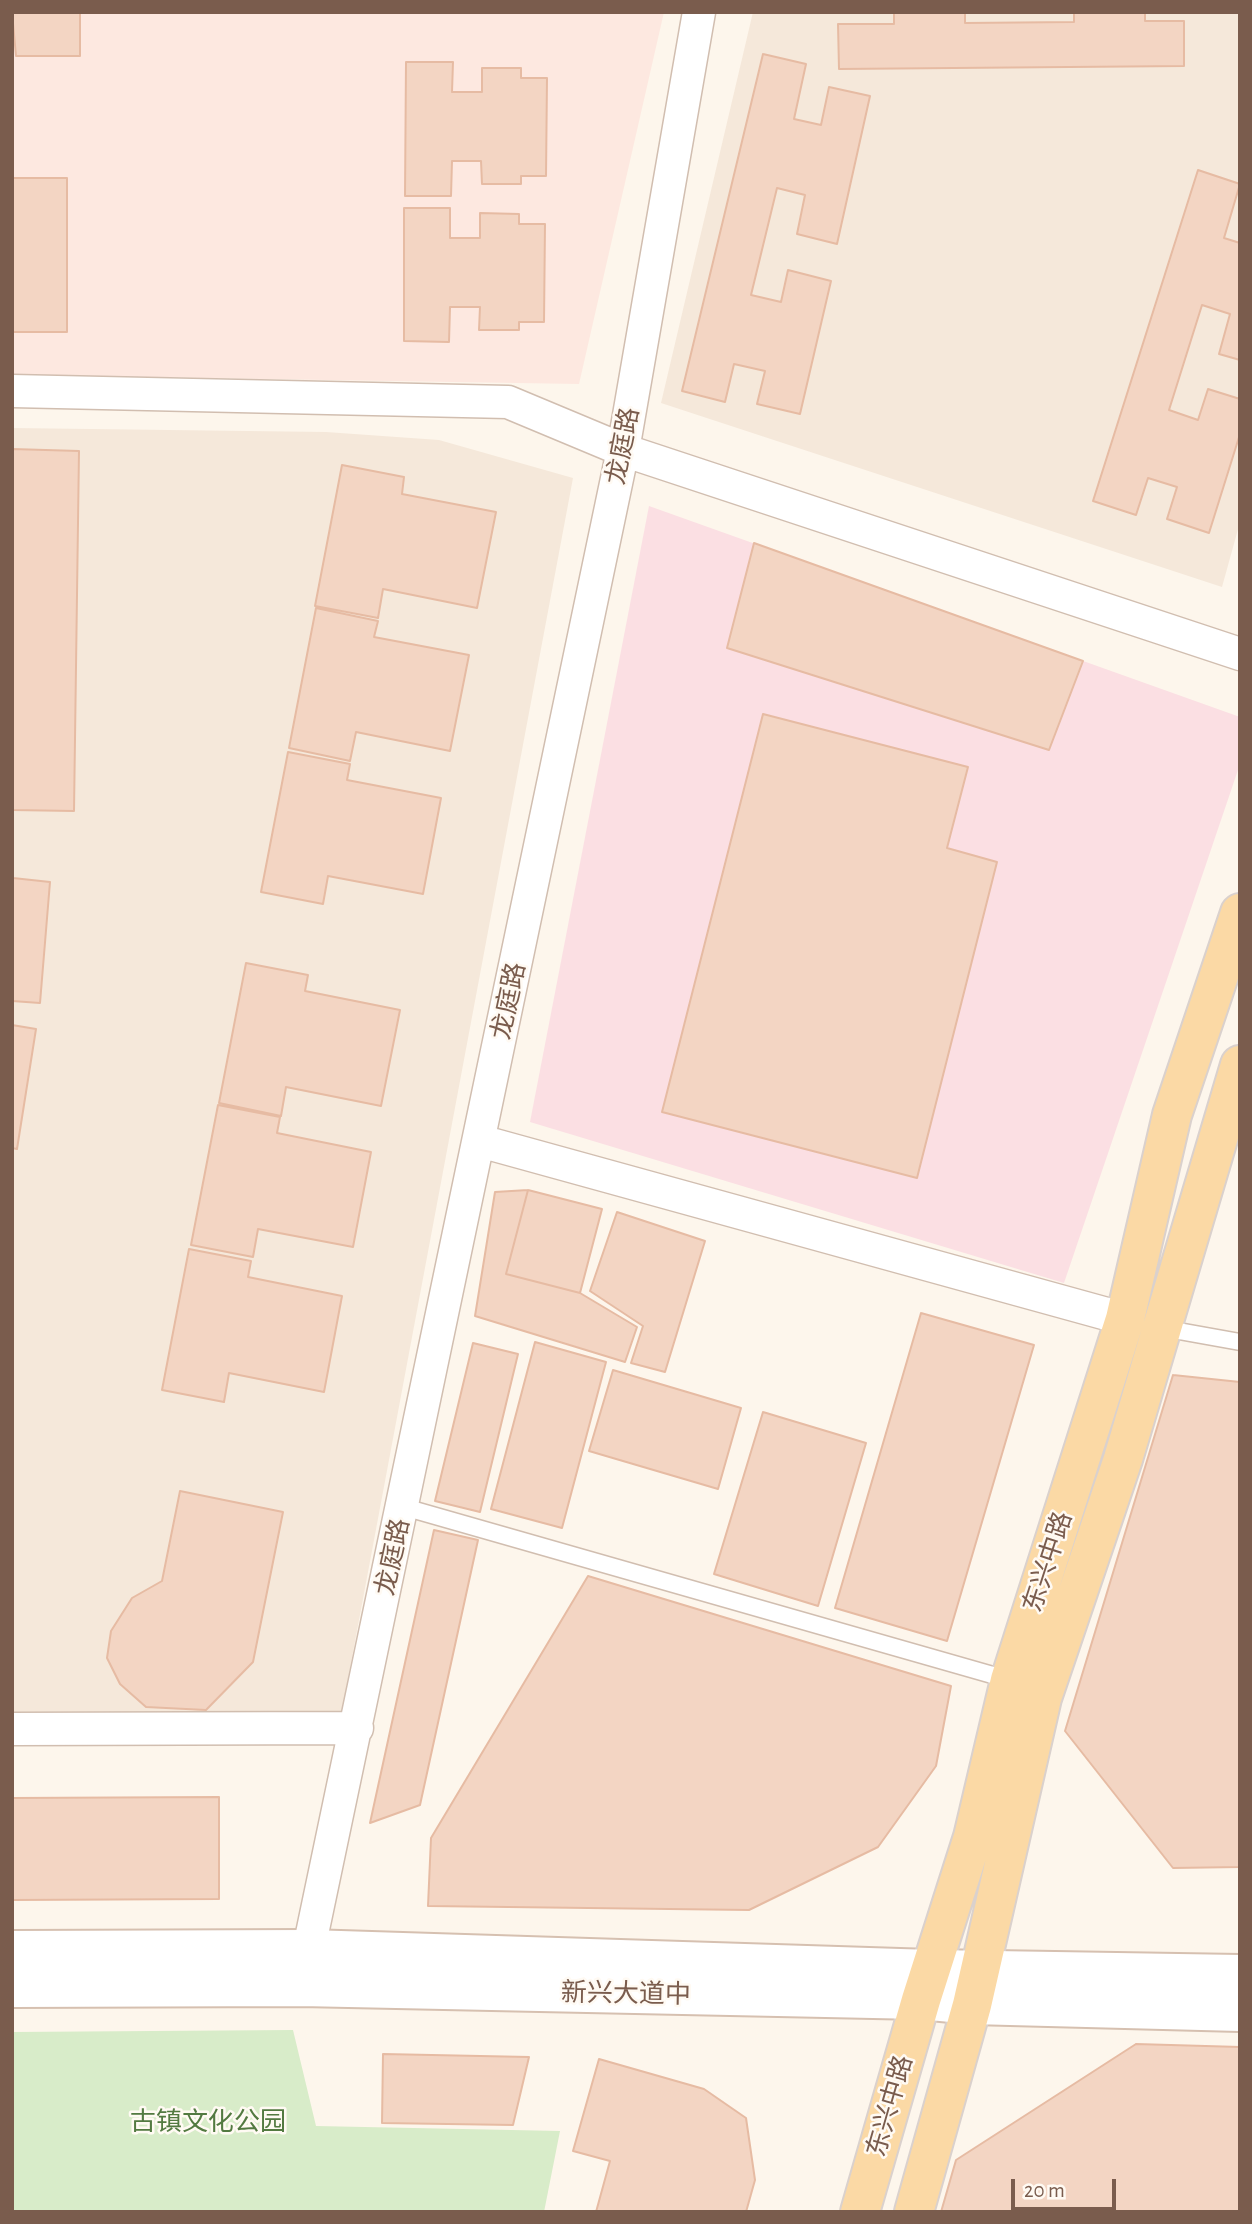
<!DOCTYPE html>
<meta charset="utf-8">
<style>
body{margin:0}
#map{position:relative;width:1252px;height:2224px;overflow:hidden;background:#fdf6ec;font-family:"Alegreya Sans",sans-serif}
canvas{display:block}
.frame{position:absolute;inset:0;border:14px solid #7a5c4d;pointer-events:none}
.scale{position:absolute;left:1011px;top:2179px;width:105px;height:32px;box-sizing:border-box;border:4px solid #7a5c4d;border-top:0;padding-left:9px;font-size:21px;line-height:24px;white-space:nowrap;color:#7a5c4d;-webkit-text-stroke:5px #fffaf3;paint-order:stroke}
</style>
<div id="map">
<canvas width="1252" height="2224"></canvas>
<div class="frame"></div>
<div class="scale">20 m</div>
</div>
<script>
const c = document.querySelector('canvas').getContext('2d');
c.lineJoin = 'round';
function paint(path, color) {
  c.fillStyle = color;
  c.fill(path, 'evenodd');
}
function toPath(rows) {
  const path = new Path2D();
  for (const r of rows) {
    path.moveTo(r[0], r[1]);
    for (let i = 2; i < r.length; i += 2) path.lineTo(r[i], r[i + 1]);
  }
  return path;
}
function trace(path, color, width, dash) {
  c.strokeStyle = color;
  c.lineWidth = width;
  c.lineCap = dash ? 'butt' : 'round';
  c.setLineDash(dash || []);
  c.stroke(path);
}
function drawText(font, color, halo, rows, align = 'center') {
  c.font = font + ' "Alegreya Sans","Noto Sans SC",sans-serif';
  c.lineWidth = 5;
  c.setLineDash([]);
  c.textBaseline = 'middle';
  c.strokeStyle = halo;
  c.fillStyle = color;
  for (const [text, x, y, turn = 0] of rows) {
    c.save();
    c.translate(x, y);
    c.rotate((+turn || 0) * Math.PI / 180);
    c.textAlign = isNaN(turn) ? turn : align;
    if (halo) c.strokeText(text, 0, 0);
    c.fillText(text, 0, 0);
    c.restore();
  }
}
paint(toPath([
 [753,12,1240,12,1240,522,1222,587,661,403],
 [12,428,326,432,439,440,573,478,341,1716,12,1714]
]), '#f5e8da');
paint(toPath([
 [12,12,664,12,579,384,12,375]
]), '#fde8e0');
paint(toPath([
 [649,506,1240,717,1240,764,1064,1283,530,1122]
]), '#fbdfe3');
paint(toPath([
 [293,2030,316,2126,560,2131,544,2212,12,2212,12,2032]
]), '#d8ecc9');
const building = toPath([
 [12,12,80,12,80,56,16,56,12,12],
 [894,12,965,12,965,23,1074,22,1074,12,1145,12,1145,21,1184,21,1184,66,839,69,838,24,894,24,894,12],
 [763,54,806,64,794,119,821,125,829,87,870,96,837,244,797,234,805,195,777,188,751,295,781,302,788,270,831,281,800,414,757,404,765,371,734,364,725,402,682,391,763,54],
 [406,62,453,62,452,92,482,92,482,68,521,68,521,78,547,78,546,176,521,176,521,184,482,184,481,161,452,161,451,196,405,196,406,62],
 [1198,170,1240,184,1224,238,1240,243,1240,360,1219,354,1230,314,1202,305,1169,410,1198,420,1208,389,1240,399,1240,434,1209,533,1167,519,1177,487,1148,478,1136,515,1093,501,1198,170],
 [13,178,67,178,67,332,12,332,13,178],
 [404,208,450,208,450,238,480,238,480,213,519,214,519,224,545,224,544,322,519,322,519,330,479,330,480,307,450,307,449,342,404,341,404,208],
 [12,449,79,451,74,811,12,810,12,449],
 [342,465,404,477,402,494,496,512,477,608,383,589,378,618,315,606,342,465],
 [754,543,1083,661,1049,750,727,648,754,543],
 [316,608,378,621,374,637,469,655,450,751,356,732,350,761,289,748,316,608],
 [763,714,968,767,947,848,997,862,917,1178,662,1112,763,714],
 [288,752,350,764,347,780,441,798,423,894,328,876,323,904,261,892,288,752],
 [12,869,13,878,50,882,40,1003,12,1001,12,869],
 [246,963,308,975,305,991,400,1010,381,1106,286,1087,281,1116,219,1103,246,963],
 [12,1025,36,1029,17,1149,12,1148,12,1025],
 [218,1105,280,1117,277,1133,371,1152,353,1247,258,1229,253,1257,191,1245,218,1105],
 [528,1190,602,1209,580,1293,506,1274,528,1190],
 [528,1190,506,1274,580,1293,637,1327,625,1362,475,1316,495,1192,528,1190],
 [617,1212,705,1241,665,1372,631,1363,643,1326,590,1291,617,1212],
 [189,1249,251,1261,248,1277,342,1296,324,1392,229,1373,224,1402,162,1390,189,1249],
 [921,1313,1034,1345,947,1641,835,1608,921,1313],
 [535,1342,606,1362,562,1528,491,1509,535,1342],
 [473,1343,518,1354,480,1512,435,1501,473,1343],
 [613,1370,741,1408,718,1489,589,1451,613,1370],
 [1173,1375,1240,1382,1240,1867,1173,1868,1065,1731,1173,1375],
 [763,1412,866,1443,818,1606,714,1574,763,1412],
 [180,1491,283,1512,253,1662,206,1710,146,1707,120,1684,107,1658,111,1631,132,1598,162,1581,180,1491],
 [434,1530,478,1540,420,1805,370,1823,434,1530],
 [588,1576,951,1686,936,1766,878,1847,749,1910,428,1906,431,1838,588,1576],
 [219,1797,219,1899,12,1900,12,1798,219,1797],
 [1136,2044,1240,2047,1240,2212,941,2212,956,2160,1136,2044],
 [383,2054,529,2057,513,2125,382,2123,383,2054],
 [599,2059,704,2089,746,2118,755,2180,746,2212,596,2212,610,2161,573,2151,599,2059]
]);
paint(building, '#f3d5c3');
trace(building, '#e6bba3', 2);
const lane = toPath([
 [1162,1328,1240,1342],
 [404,1507,1010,1680]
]);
const street = toPath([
 [12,391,508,402,623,450,1240,654],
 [480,1141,1125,1319],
 [12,1729,357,1728],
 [304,1972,623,450,699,12]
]);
const secondary = toPath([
 [12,1950,309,1949,931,1969,1240,1974],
 [12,1988,301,1987,921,2000,972,2005,1240,2012]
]);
const primary = toPath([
 [860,2212,921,2000,973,1837,1010,1680,1125,1319,1172,1115,1240,913],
 [914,2212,972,2005,1042,1698,1123,1459,1240,1065]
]);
trace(lane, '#d1beb0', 19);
trace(street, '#d1beb0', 35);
trace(secondary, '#d6c0b0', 42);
trace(primary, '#dad1cd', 42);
trace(lane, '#fff', 16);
trace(street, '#fff', 32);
trace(secondary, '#fff', 38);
trace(primary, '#fbd9a5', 38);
drawText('26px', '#7a5c4d', '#fffaf3', [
 ["龙庭路",623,446,-79],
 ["龙庭路",509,1001,-78],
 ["龙庭路",393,1557,-78],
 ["东兴中路",1048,1562,-72],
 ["新兴大道中",626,1994,1],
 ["东兴中路",890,2106,-74]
]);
drawText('26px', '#537a41', '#fffaf3', [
 ["古镇文化公园",208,2122]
]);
</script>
